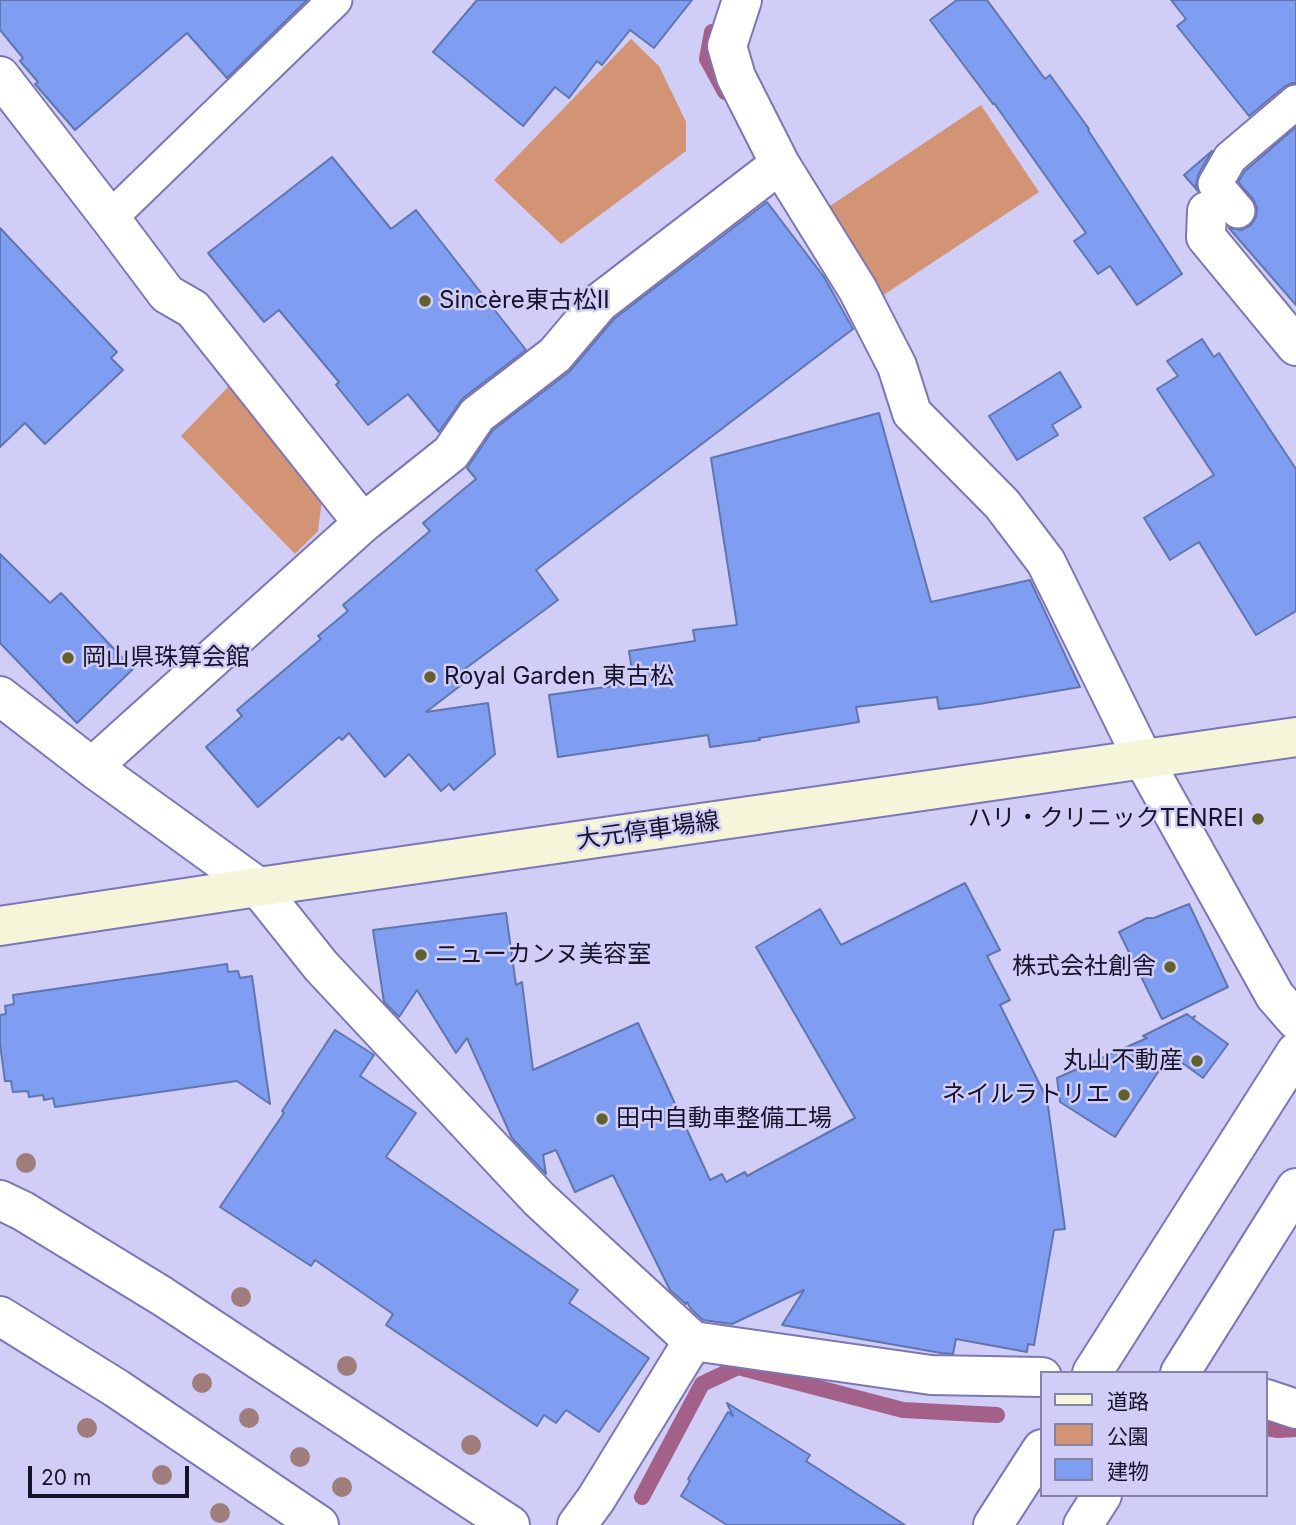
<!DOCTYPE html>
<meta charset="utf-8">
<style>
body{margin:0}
#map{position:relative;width:1296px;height:1525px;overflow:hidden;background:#d0cdf7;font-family:Inter,"Noto Sans JP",sans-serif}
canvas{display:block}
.legend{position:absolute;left:1040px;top:1371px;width:228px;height:126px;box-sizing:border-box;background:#d0cdf7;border:2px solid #8682a5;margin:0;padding:9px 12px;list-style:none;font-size:21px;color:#16122a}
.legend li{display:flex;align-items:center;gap:14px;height:35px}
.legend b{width:35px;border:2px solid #8682a5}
.scale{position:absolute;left:28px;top:1466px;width:161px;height:32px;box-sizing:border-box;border:4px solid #16122a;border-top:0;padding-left:9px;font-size:21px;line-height:24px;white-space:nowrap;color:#16122a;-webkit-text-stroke:5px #d0cdf7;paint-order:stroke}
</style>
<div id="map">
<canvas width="1296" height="1525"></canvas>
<ul class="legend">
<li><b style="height:9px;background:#f5f5da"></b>道路</li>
<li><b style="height:19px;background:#d29474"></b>公園</li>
<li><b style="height:19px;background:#809ef1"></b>建物</li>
</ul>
<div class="scale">20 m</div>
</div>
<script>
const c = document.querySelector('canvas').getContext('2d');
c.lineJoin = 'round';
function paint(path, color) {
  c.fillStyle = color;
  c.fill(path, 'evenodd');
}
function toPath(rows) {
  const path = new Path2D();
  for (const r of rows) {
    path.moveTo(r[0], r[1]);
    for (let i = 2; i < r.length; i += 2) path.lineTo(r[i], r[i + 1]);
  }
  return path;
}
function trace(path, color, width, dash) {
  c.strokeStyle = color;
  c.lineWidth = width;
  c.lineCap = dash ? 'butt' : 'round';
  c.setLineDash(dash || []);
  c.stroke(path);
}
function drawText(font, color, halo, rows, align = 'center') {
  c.font = font + ' Inter,"Noto Sans JP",sans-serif';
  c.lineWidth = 5;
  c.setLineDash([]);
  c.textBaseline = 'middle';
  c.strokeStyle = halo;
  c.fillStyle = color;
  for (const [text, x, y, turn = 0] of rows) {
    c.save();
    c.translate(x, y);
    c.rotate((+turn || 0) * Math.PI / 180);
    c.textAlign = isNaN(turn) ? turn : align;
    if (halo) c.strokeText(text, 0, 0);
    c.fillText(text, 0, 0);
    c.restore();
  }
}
paint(toPath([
 [631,39,659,66,686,122,686,151,561,244,494,180],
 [981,105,1039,192,876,300,818,214],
 [230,385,322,500,318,531,295,554,181,436]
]), '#d29474');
trace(toPath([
 [712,32,707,59,725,92],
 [1266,1428,1278,1430,1296,1429],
 [642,1497,702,1384,738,1367,903,1410,997,1415]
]), '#a3618a', 16);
const building = toPath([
 [0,0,307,0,227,78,187,33,75,130,35,84,38,82,20,61,23,58,0,30,0,0],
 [477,0,692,0,654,48,630,30,602,65,597,61,569,98,555,87,523,126,433,52,477,0],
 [957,0,987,0,1045,79,1050,75,1089,129,1088,130,1182,274,1137,305,1110,266,1098,274,1074,241,1086,233,994,103,993,104,930,20,957,0],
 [1171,0,1296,0,1296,83,1292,83,1284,87,1249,116,1177,26,1186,19,1171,0],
 [1296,127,1296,305,1229,228,1242,230,1251,225,1256,217,1257,208,1253,199,1238,182,1245,171,1296,127],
 [1212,151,1198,175,1196,185,1198,191,1184,175,1212,151],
 [332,157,391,229,416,210,526,350,463,398,439,432,408,394,368,425,336,385,339,382,279,310,264,322,208,253,332,157],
 [767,202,824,277,853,329,536,570,558,600,454,677,477,673,426,712,488,703,495,754,454,790,449,784,441,791,409,754,385,777,349,733,342,740,339,737,258,807,206,747,242,716,237,710,321,639,318,636,348,611,343,605,430,531,423,523,476,479,467,468,493,430,569,372,614,319,767,202],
 [0,228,117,352,111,358,123,370,45,444,25,423,0,447,0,228],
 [1202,339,1214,357,1219,353,1296,469,1296,611,1256,635,1199,542,1170,560,1144,518,1214,475,1157,389,1178,376,1167,361,1202,339],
 [1060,372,1081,407,1052,425,1058,435,1017,460,989,416,1060,372],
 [879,413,931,602,1030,580,1080,687,979,704,939,709,937,697,856,707,859,722,759,738,760,740,710,747,708,735,558,757,549,695,634,683,629,651,695,641,693,630,737,625,711,458,879,413],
 [0,554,50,603,61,593,133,669,77,723,0,643,0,554],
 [965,883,1000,950,987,956,1010,1000,1000,1005,1047,1099,1065,1229,1054,1230,1034,1345,1028,1344,1027,1352,956,1339,953,1354,941,1353,782,1325,804,1290,732,1324,703,1320,691,1309,687,1302,686,1304,670,1290,613,1175,575,1192,556,1150,543,1155,546,1174,512,1138,467,1038,456,1053,417,990,399,1017,384,1002,373,930,506,913,516,985,522,982,533,1070,638,1023,710,1180,722,1174,726,1182,745,1172,747,1176,855,1118,756,947,820,909,841,945,965,883],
 [1189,904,1228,987,1162,1019,1119,932,1147,918,1154,918,1189,904],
 [227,964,228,972,238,971,240,978,252,976,270,1104,237,1081,55,1107,53,1098,44,1100,43,1095,29,1097,28,1091,13,1092,11,1081,5,1081,0,1044,0,1015,6,1014,5,1006,14,1004,13,995,227,964],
 [1187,1014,1192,1018,1195,1016,1193,1019,1228,1044,1203,1078,1170,1054,1115,1137,1060,1102,1057,1078,1147,1038,1143,1036,1187,1014],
 [335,1030,374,1055,360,1076,416,1113,386,1157,578,1290,569,1303,649,1358,599,1432,566,1410,556,1423,544,1415,537,1426,386,1325,393,1314,315,1260,311,1266,220,1207,284,1113,282,1111,335,1030],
 [727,1403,810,1455,806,1461,905,1525,727,1525,681,1496,690,1481,688,1479,728,1412,733,1416,727,1403]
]);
paint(building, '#809ef1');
trace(building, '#6075b0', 2);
const service = toPath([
 [1238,211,1215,184,1230,158,1296,102],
 [110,218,335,0]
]);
const minor = toPath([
 [742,0,727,46,736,77,780,164,858,290,897,366,912,413,1002,504,1046,562,1143,759,1275,996,1296,1020],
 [0,76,110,218,167,294,193,309,363,523],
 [1207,211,1206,237,1296,346],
 [0,696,92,767,258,887,321,966,539,1199,693,1341,931,1375,1042,1377],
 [92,767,363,523,451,453,477,415,555,355,599,303,780,164],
 [1266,1399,1296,1409],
 [577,1525,596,1499,693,1341]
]);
const tertiary = toPath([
 [0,1200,23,1211,162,1296,510,1525],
 [0,1316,116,1388,319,1525],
 [1092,1373,1296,1052],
 [1180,1373,1296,1188],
 [993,1525,1042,1449],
 [1083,1525,1102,1495]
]);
const secondary = toPath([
 [0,926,258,887,1296,737]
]);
trace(service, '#7d76b5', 37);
trace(minor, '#7d76b5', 42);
trace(tertiary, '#7d76b5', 42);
trace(secondary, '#7d76b5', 42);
trace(service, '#fff', 33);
trace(minor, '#fff', 38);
trace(tertiary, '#fff', 38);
trace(secondary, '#f5f5da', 38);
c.fillStyle = '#9e7d7c';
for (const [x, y] of [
 [26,1163],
 [241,1297],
 [347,1366],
 [202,1383],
 [249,1418],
 [87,1428],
 [471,1445],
 [300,1457],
 [162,1475],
 [342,1487],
 [220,1513]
]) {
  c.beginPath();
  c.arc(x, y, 10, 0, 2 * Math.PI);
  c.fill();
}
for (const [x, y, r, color] of [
 [425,301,7,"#62612e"],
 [68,658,7,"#62612e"],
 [430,677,7,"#62612e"],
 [1258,819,7,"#62612e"],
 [421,955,7,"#62612e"],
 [1170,967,7,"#62612e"],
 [1197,1061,7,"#62612e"],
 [1124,1095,7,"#62612e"],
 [602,1119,7,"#62612e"]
]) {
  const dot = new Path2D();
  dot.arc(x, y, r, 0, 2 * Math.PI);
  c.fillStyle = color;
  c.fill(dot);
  trace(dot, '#d0cdf7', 2.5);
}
drawText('24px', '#16122a', '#d0cdf7', [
 ["Sincère東古松Ⅱ",439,301],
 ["岡山県珠算会館",82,658],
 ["Royal Garden 東古松",444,677],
 ["ハリ・クリニックTENREI",1244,819,"right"],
 ["ニューカンヌ美容室",435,955],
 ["株式会社創舎",1156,967,"right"],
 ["丸山不動産",1183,1061,"right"],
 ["ネイルラトリエ",1110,1095,"right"],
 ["田中自動車整備工場",616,1119]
], 'left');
drawText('24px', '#16122a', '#d0cdf7', [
 ["大元停車場線",648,831,-8]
]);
</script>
